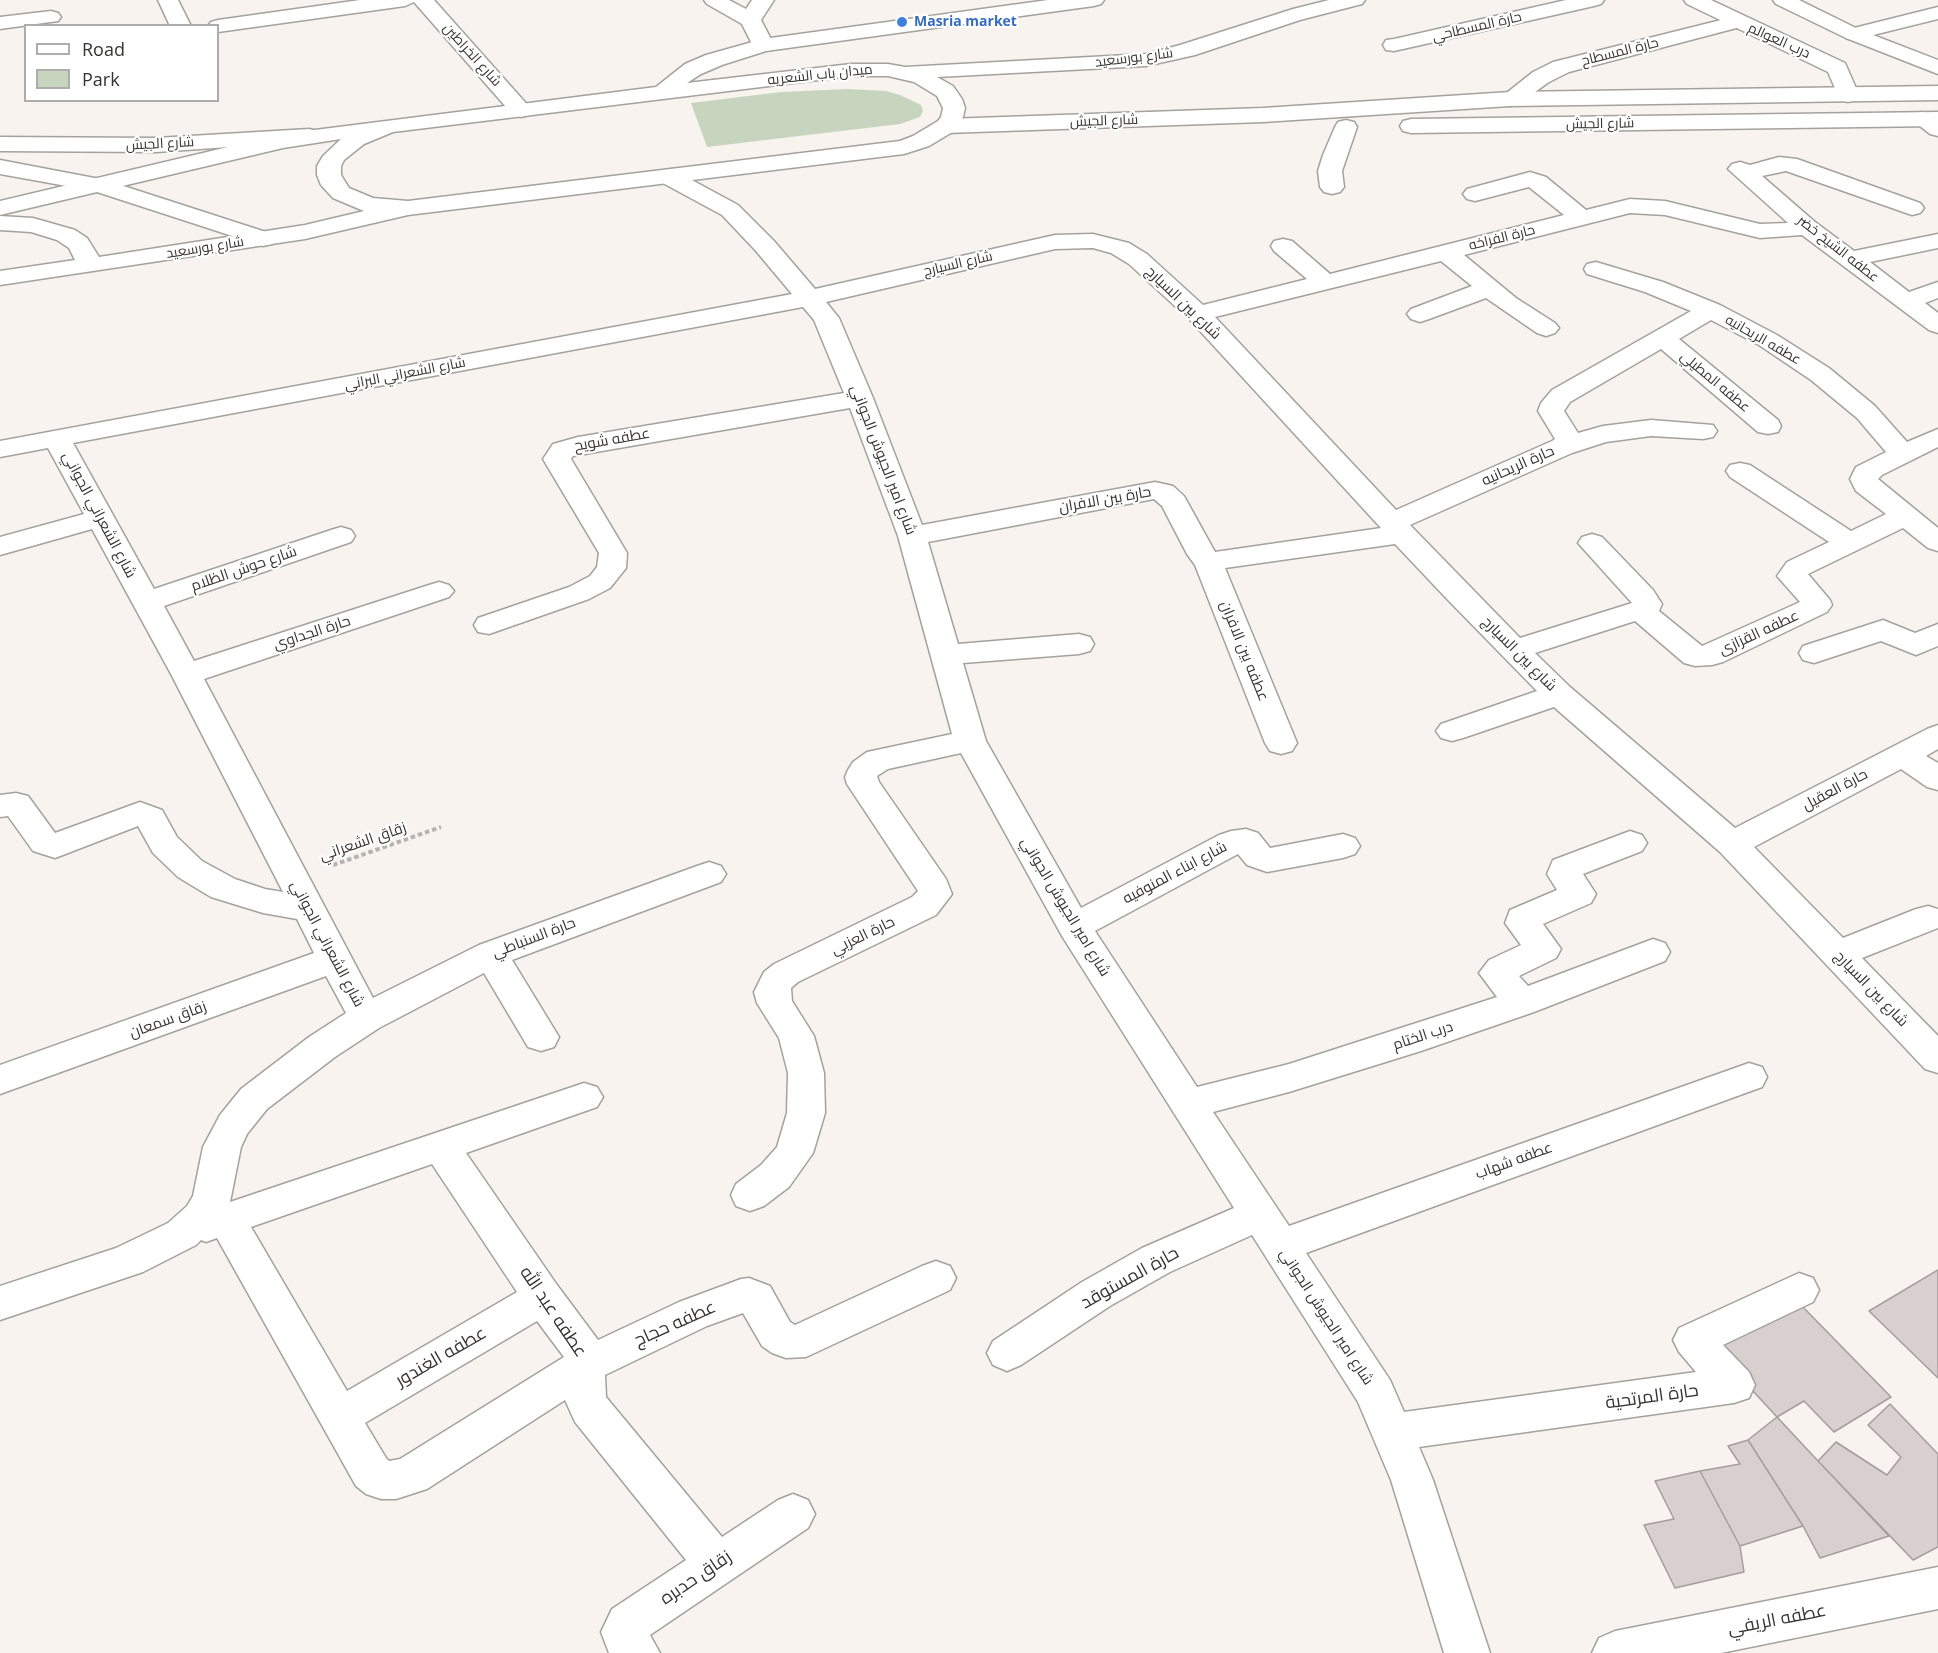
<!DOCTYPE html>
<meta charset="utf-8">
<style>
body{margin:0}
#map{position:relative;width:1938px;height:1653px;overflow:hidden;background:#f8f3ee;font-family:"Open Sans",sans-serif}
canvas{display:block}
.legend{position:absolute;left:24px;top:24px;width:195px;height:78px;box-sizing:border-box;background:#fff;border:2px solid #aeadad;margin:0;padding:8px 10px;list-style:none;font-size:18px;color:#353331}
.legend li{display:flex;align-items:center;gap:12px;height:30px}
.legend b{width:30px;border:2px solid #aeadad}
</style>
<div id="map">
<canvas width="1938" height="1653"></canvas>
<ul class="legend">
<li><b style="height:8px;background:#fff"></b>Road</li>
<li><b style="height:16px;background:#c7d5bf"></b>Park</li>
</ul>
</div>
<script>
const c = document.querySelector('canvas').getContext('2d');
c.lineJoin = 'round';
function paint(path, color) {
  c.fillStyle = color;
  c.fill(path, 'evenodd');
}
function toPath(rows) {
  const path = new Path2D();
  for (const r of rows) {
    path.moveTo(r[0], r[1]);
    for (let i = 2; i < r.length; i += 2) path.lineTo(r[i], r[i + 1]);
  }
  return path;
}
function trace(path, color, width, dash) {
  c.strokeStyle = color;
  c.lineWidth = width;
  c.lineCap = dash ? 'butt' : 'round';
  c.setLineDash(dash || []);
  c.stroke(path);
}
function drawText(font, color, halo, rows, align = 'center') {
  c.font = font + ' "Open Sans",Cairo,sans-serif';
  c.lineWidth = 4.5;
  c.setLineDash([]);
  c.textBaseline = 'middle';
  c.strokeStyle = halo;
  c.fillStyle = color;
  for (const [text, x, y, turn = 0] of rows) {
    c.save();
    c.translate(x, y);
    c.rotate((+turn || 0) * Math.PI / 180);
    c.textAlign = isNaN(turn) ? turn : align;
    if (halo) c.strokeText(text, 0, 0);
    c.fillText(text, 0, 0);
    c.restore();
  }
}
paint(toPath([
 [848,89,886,91,900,95,921,105,923,111,920,117,900,124,707,147,691,103,781,92]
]), '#c7d5bf');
const building = toPath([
 [1938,1270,1938,1378,1869,1311,1938,1270],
 [1797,1301,1891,1397,1834,1432,1804,1401,1777,1417,1714,1349,1797,1301],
 [1890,1404,1938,1454,1938,1547,1913,1560,1818,1461,1836,1442,1887,1475,1901,1457,1868,1425,1890,1404],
 [1777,1417,1818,1461,1889,1536,1820,1558,1803,1526,1748,1440,1777,1417],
 [1748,1440,1803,1526,1740,1546,1700,1471,1740,1464,1728,1446,1748,1440],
 [1700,1471,1740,1546,1744,1572,1675,1588,1644,1525,1674,1519,1655,1481,1700,1471]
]);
paint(building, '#d8d0cf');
trace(building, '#a49d9c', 1.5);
const minor = toPath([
 [158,0,178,0,191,26,170,26,158,0],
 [360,0,434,0,532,110,529,115,521,117,513,115,414,2,405,6,218,32,218,26,208,26,211,22,218,20,360,0],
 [704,0,729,0,746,9,752,0,774,0,761,20,774,45,771,50,763,51,755,50,742,24,707,4,704,0],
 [1566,0,1604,0,1601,4,1594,6,1394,51,1386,50,1383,45,1386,40,1394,39,1566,0],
 [1938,7,1938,19,1853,40,1846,38,1842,34,1846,30,1938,7],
 [51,11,58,13,61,17,58,21,0,29,0,17,51,11],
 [1737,16,1744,18,1747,22,1744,26,1569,72,1549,82,1518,104,1510,106,1502,104,1499,99,1533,72,1553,62,1737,16],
 [1922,112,1938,119,1938,136,1930,134,1911,119,1914,114,1922,112],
 [1346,120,1354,122,1357,127,1342,171,1344,187,1340,192,1332,194,1324,192,1320,187,1318,171,1323,155,1335,127,1338,122,1346,120],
 [1779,157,1797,159,1920,203,1924,208,1920,213,1912,215,1786,171,1762,176,1815,222,1854,251,1938,234,1938,248,1870,262,1909,292,1938,282,1938,298,1925,303,1938,313,1938,333,1929,330,1802,235,1760,238,1665,215,1630,213,1464,255,1516,298,1555,323,1559,328,1555,333,1546,336,1537,333,1486,298,1429,319,1420,322,1411,319,1407,314,1411,309,1472,286,1441,261,1215,317,1396,510,1552,441,1555,439,1538,411,1541,403,1552,390,1691,311,1645,292,1587,274,1584,269,1587,264,1596,262,1663,282,1720,305,1777,335,1829,368,1875,406,1907,442,1938,429,1938,447,1882,475,1878,479,1938,528,1938,551,1928,548,1903,528,1808,574,1830,600,1832,605,1827,612,1723,662,1712,665,1695,666,1684,663,1635,621,1535,653,1570,687,1735,828,1927,729,1938,725,1938,749,1926,756,1938,763,1938,790,1927,787,1901,769,1754,847,1843,938,1916,909,1928,906,1938,909,1938,928,1862,958,1938,1036,1938,1073,1925,1069,1720,852,1554,707,1463,738,1452,741,1441,738,1436,731,1441,724,1537,691,1448,600,1395,544,1225,568,1297,743,1292,751,1281,754,1270,751,1265,743,1195,565,1187,554,1162,506,1154,499,928,542,958,644,1079,634,1090,637,1094,644,1090,651,1079,654,963,663,986,741,1081,908,1219,835,1231,831,1246,829,1258,833,1270,848,1343,834,1355,838,1360,846,1355,854,1343,858,1267,872,1247,865,1238,854,1095,931,1197,1087,1289,1064,1497,997,1479,973,1489,960,1521,945,1505,923,1510,910,1557,890,1547,874,1553,860,1630,831,1642,835,1647,843,1642,851,1583,874,1596,894,1591,903,1543,924,1561,949,1556,958,1519,976,1528,986,1653,939,1665,943,1670,952,1665,961,1534,1012,1421,1051,1289,1092,1213,1112,1289,1226,1749,1063,1762,1067,1767,1077,1762,1087,1306,1253,1390,1380,1404,1412,1696,1372,1679,1352,1673,1340,1679,1328,1799,1273,1813,1278,1819,1290,1813,1302,1723,1345,1749,1372,1755,1385,1749,1398,1734,1403,1419,1447,1433,1480,1490,1653,1444,1653,1391,1480,1358,1402,1252,1235,1170,1272,1110,1306,1021,1365,1007,1371,993,1365,987,1353,993,1341,1082,1282,1142,1248,1234,1208,1062,936,961,753,888,769,877,776,879,782,946,879,952,894,936,915,798,982,791,988,792,1001,814,1036,824,1073,825,1113,813,1153,789,1187,764,1206,750,1211,736,1206,731,1195,736,1184,761,1165,777,1147,787,1113,788,1073,779,1038,757,1003,754,992,764,972,774,964,912,897,918,891,847,784,845,777,848,770,853,762,867,752,952,734,898,536,850,408,573,456,571,459,627,553,626,568,610,588,589,599,489,634,478,632,474,625,478,618,569,587,590,576,597,567,599,553,543,459,553,444,578,437,844,393,814,320,803,307,73,443,154,589,331,530,341,527,351,530,355,536,351,542,164,606,194,661,429,585,439,582,449,585,454,591,449,597,204,679,373,998,479,945,697,866,709,862,721,866,726,874,721,882,512,960,559,1037,554,1047,541,1051,528,1047,484,973,379,1028,335,1057,267,1109,247,1134,241,1147,230,1202,584,1083,597,1087,603,1097,597,1107,466,1153,557,1285,598,1340,679,1302,741,1279,749,1278,770,1286,790,1322,795,1325,922,1266,936,1261,950,1266,956,1278,950,1290,806,1357,786,1358,772,1353,762,1346,743,1313,707,1326,605,1375,606,1397,722,1537,778,1500,793,1494,808,1500,815,1514,808,1528,650,1635,660,1653,609,1653,601,1632,612,1609,686,1560,575,1422,565,1400,427,1489,396,1499,381,1499,366,1494,356,1486,217,1238,206,1242,201,1240,196,1245,143,1272,0,1320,0,1286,116,1248,168,1223,187,1206,193,1196,203,1147,220,1115,241,1089,309,1037,346,1013,326,976,0,1094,0,1065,314,953,297,919,263,913,211,897,178,877,153,853,138,826,55,858,33,851,8,816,0,817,0,795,16,793,28,796,55,833,140,802,162,810,177,837,202,861,235,879,265,889,283,892,171,674,92,529,0,555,0,537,84,514,48,448,0,457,0,441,792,294,756,251,722,215,661,182,657,177,661,172,669,170,677,172,738,205,774,241,815,289,1055,235,1093,234,1129,243,1147,254,1203,305,1307,279,1274,251,1271,246,1274,241,1283,239,1292,241,1330,274,1564,215,1529,187,1475,201,1467,199,1463,194,1467,189,1530,172,1546,177,1586,210,1630,199,1665,201,1760,224,1788,223,1728,169,1732,164,1740,162,1750,165,1779,157],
 [1093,248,1111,253,1129,264,1189,319,1381,528,1215,552,1184,496,1173,486,1155,482,922,525,873,398,839,318,826,302,1055,249,1093,248],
 [1711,320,1759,345,1811,380,1857,418,1886,452,1856,467,1850,479,1856,491,1886,514,1851,531,1750,465,1740,463,1730,465,1726,471,1730,477,1829,542,1787,562,1777,576,1800,602,1702,646,1659,611,1662,604,1653,590,1602,537,1592,534,1582,537,1578,543,1632,603,1520,638,1410,525,1572,453,1606,442,1651,436,1703,439,1713,437,1717,431,1713,425,1651,420,1603,426,1578,433,1564,411,1570,402,1661,349,1758,432,1768,434,1778,432,1781,426,1778,420,1679,339,1711,320],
 [432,1164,517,1292,347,1391,251,1227,432,1164],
 [537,1321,564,1357,400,1459,389,1461,386,1458,365,1423,537,1321],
 [1883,620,1915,633,1938,624,1938,646,1916,655,1881,641,1814,663,1803,660,1799,653,1803,646,1883,620],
 [1938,1567,1938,1609,1721,1653,1592,1653,1599,1638,1615,1631,1938,1567]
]);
const tertiary = toPath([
 [1684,0,1711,0,1845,63,1859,95,1856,100,1848,102,1840,100,1828,72,1687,4,1684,0],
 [1773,0,1799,0,1860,30,1938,60,1938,74,1846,38,1776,4,1773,0]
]);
const secondary = toPath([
 [1938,86,1938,100,1510,106,1263,122,946,133,938,131,935,126,938,121,946,119,1263,108,1510,92,1938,86],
 [1938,112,1938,126,1411,133,1403,131,1400,126,1403,121,1411,119,1938,112],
 [309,129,317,131,320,136,317,141,156,152,0,151,0,137,156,138,309,129],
 [0,160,105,180,272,234,275,239,272,244,263,246,94,191,0,174,0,160]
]);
const primary = toPath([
 [1048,0,1104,0,1101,4,1094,6,766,51,722,65,701,74,687,83,851,64,888,64,905,67,1146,54,1180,45,1293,9,1329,0,1365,0,1362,4,1300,20,1195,55,1146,66,937,77,953,86,962,99,965,108,963,117,954,131,929,146,904,154,408,215,305,239,0,285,0,271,75,260,69,248,57,240,31,232,0,230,0,216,33,218,75,230,87,238,99,257,305,225,364,211,333,198,321,185,317,175,317,166,323,156,341,139,283,148,0,215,0,201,283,134,656,87,685,64,706,55,763,39,1048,0],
 [851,76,888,76,914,82,937,96,943,108,941,117,938,121,913,136,900,141,408,201,373,198,349,188,341,175,341,166,344,160,364,144,393,132,851,76]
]);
trace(minor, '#a5a19c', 3);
trace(tertiary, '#a5a19c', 3);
trace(secondary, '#a5a19c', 3);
trace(primary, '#a5a19c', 3);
trace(toPath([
 [333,865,441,827]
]), '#b6b2ae', 4, [4.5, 3]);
paint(minor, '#fff');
paint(tertiary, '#fff');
paint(secondary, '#fff');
paint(primary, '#fff');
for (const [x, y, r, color] of [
 [902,22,6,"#3f7fe0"]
]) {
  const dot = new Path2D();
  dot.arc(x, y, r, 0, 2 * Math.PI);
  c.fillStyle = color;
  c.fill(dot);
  trace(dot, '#fff', 2);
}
drawText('bold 14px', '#366cbe', '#fff', [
 ["Masria market",914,22]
], 'left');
drawText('14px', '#353331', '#fff', [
 ["حارة المسطاحي",1477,27,-13],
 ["درب العوالم",1779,41,24],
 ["حارة المسطاح",1620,52,-14],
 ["شارع الخراطين",472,55,48],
 ["شارع بورسعيد",1134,58,-7],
 ["ميدان باب الشعريه",820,75,-6],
 ["شارع الجيش",1104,121,-2],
 ["شارع الجيش",1600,124,-1],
 ["شارع الجيش",160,144,-3],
 ["حارة الفراخه",1502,238,-14],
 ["شارع بورسعيد",205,248,-9],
 ["عطفه الشيخ خضر",1838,249,38],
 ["شارع السيارج",958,264,-13],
 ["عطفه الريحانيه",1763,340,30],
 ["شارع الشعراني البراني",405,374,-11],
 ["عطفه المطيلي",1715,382,40]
]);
drawText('15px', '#353331', '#fff', [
 ["شارع بين السيارج",1183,303,44],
 ["عطفه شويح",612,440,-10],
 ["شارع امير الجيوش الجواني",883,460,69],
 ["حارة الريحانيه",1518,466,-24],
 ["حارة بين الافران",1105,500,-10],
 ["شارع الشعراني الجواني",99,515,62],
 ["شارع حوش الظلام",244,569,-19],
 ["حارة الجداوي",312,633,-18],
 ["عطفه القزازى",1759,633,-25],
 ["عطفه بين الافران",1244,651,68],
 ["شارع بين السيارج",1519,654,45],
 ["حارة العقيل",1835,790,-28],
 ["زقاق الشعراني",363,842,-19],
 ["شارع ابناء المنوفيه",1175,873,-28],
 ["شارع امير الجيوش الجواني",1065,907,59],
 ["حارة العزبي",863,936,-26],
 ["حارة السنباطي",534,938,-21],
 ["شارع الشعراني الجواني",327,944,62],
 ["شارع بين السيارج",1871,989,46],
 ["زقاق سمعان",168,1020,-20],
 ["درب الختام",1423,1036,-18],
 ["عطفه شهاب",1514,1161,-20],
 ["شارع امير الجيوش الجواني",1326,1317,57]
]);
drawText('18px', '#353331', '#fff', [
 ["حارة المستوقد",1130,1278,-29],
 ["عطفه عبد الله",553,1312,56],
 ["عطفه حجاج",675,1324,-24],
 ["عطفه الغندور",441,1357,-30],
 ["حارة المرتحية",1652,1397,-8],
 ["زقاق حدبره",696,1578,-34],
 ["عطفه الريفي",1777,1620,-11]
]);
</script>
